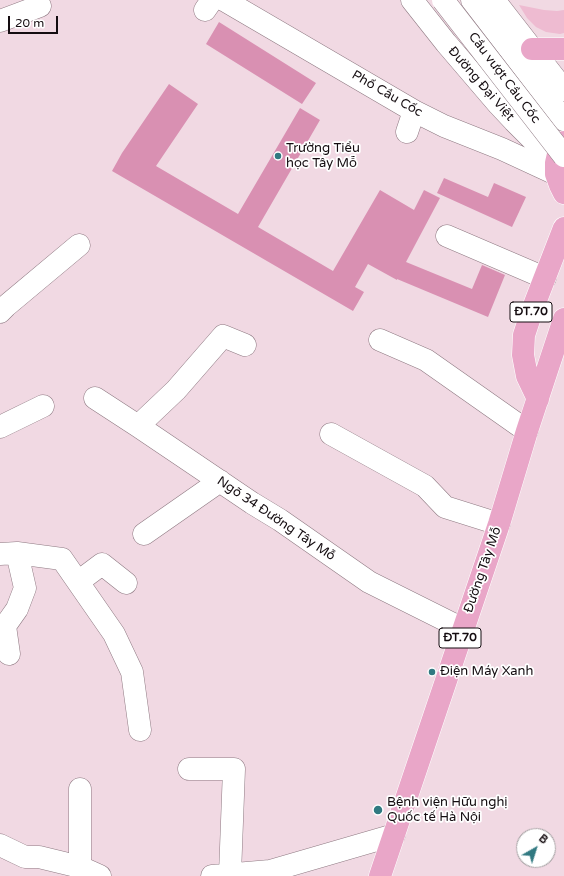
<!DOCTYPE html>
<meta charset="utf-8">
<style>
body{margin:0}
#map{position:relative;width:564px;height:876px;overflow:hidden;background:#f1d9e3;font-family:"Varela Round",sans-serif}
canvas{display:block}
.north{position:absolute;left:516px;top:828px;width:40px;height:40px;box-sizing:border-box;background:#fff;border:1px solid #a19e9f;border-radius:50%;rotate:39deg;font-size:11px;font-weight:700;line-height:16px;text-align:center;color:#140c10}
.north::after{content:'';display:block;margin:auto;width:14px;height:18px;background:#317981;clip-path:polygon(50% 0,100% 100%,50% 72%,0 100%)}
.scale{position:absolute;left:8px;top:16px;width:50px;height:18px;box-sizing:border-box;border:2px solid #140c10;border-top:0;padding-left:5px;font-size:12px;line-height:14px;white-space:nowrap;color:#140c10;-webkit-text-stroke:3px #fff;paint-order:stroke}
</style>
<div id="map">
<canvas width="564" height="876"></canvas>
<div class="north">B</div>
<div class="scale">20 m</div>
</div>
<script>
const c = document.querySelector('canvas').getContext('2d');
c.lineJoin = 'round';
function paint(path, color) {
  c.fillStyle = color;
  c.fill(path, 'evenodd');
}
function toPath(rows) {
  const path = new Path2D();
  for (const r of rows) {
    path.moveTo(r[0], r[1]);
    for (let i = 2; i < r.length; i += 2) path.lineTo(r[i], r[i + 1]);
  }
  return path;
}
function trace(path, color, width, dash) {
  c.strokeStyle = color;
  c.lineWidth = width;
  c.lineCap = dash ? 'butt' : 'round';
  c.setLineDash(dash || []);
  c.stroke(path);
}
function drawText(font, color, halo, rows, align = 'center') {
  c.font = font + ' "Varela Round",sans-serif';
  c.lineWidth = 3.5;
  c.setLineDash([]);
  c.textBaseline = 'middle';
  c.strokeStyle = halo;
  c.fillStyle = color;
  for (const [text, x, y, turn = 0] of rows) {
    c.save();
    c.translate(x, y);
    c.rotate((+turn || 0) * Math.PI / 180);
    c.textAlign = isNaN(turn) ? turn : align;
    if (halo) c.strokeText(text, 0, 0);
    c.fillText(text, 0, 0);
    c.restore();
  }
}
paint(toPath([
 [519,5,544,10,557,11,564,10,564,33,560,34,546,32,536,27,527,18]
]), '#eebbd1');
paint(toPath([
 [219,22,316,83,302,104,206,44],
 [169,84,198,104,156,166,238,214,300,108,320,120,258,227,333,271,380,190,414,210,424,190,440,198,406,262,472,289,482,265,505,275,488,317,397,279,397,280,368,264,355,287,364,292,353,311,112,171,122,153],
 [444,178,488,197,494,183,526,197,512,227,437,193]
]), '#d990b2');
const minor = toPath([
 [224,0,414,111,444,126,502,149,556,174],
 [412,0,446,43,499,105,514,121,556,163],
 [472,0,564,120],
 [494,0,564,90],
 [205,10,212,0],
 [0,21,40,6],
 [407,132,414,111],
 [447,236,545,278],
 [0,312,6,306,79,245],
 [380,340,426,360,527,431],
 [95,398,138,426,252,503,280,520,369,582,463,629],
 [138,426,176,390,223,336,245,345],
 [0,427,43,406],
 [331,434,425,486,445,507,499,524],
 [144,534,220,481],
 [0,554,17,553,62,559,114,634,132,672,140,730],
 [78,582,102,564,126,583],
 [9,654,5,626,17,609,25,588,17,553],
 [189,769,234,769,230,874],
 [80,789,80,867],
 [0,845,25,857,39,857,80,867,100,876],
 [212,876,270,871,394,835]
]);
const major = toPath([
 [532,49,564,49],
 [564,142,559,150,556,163,556,174,560,185,564,193],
 [538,399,527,376,523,355,524,335,533,308,564,228],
 [380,876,499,524,527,431,564,319]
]);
trace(minor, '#8e7982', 23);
trace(major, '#fff', 23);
trace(minor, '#fff', 22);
trace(major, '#e9a6c8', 22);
const minorBridge = toPath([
 [443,0,564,156]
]);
trace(minorBridge, '#8e7982', 23, []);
trace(minorBridge, '#fff', 22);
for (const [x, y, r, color] of [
 [278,156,4,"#317981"],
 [432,672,4,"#317981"],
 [378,810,5,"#317981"]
]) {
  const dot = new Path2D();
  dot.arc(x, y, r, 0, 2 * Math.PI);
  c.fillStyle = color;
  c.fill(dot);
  trace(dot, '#fff', 1.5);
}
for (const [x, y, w] of [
 [531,312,42],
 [460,638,42]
]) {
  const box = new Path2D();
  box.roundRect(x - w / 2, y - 10, w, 20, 3);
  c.fillStyle = '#fff';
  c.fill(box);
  trace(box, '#140c10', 1);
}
drawText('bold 12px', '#140c10', null, [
 ["ĐT.70",531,312],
 ["ĐT.70",460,638]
]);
drawText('13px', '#140c10', '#fff', [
 ["Cầu vượt Cầu Cốc",504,78,53],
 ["Đường Đại Việt",481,84,49],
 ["Phố Cầu Cốc",387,94,30],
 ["Ngõ 34 Đường Tây Mỗ",276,519,34],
 ["Đường Tây Mỗ",483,570,-71]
]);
drawText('13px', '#140c10', '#fff', [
 ["Trường Tiểu",286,149],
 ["học Tây Mỗ",286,164],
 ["Điện Máy Xanh",440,672],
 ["Bệnh viện Hữu nghị",387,803],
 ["Quốc tế Hà Nội",387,818]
], 'left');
</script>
